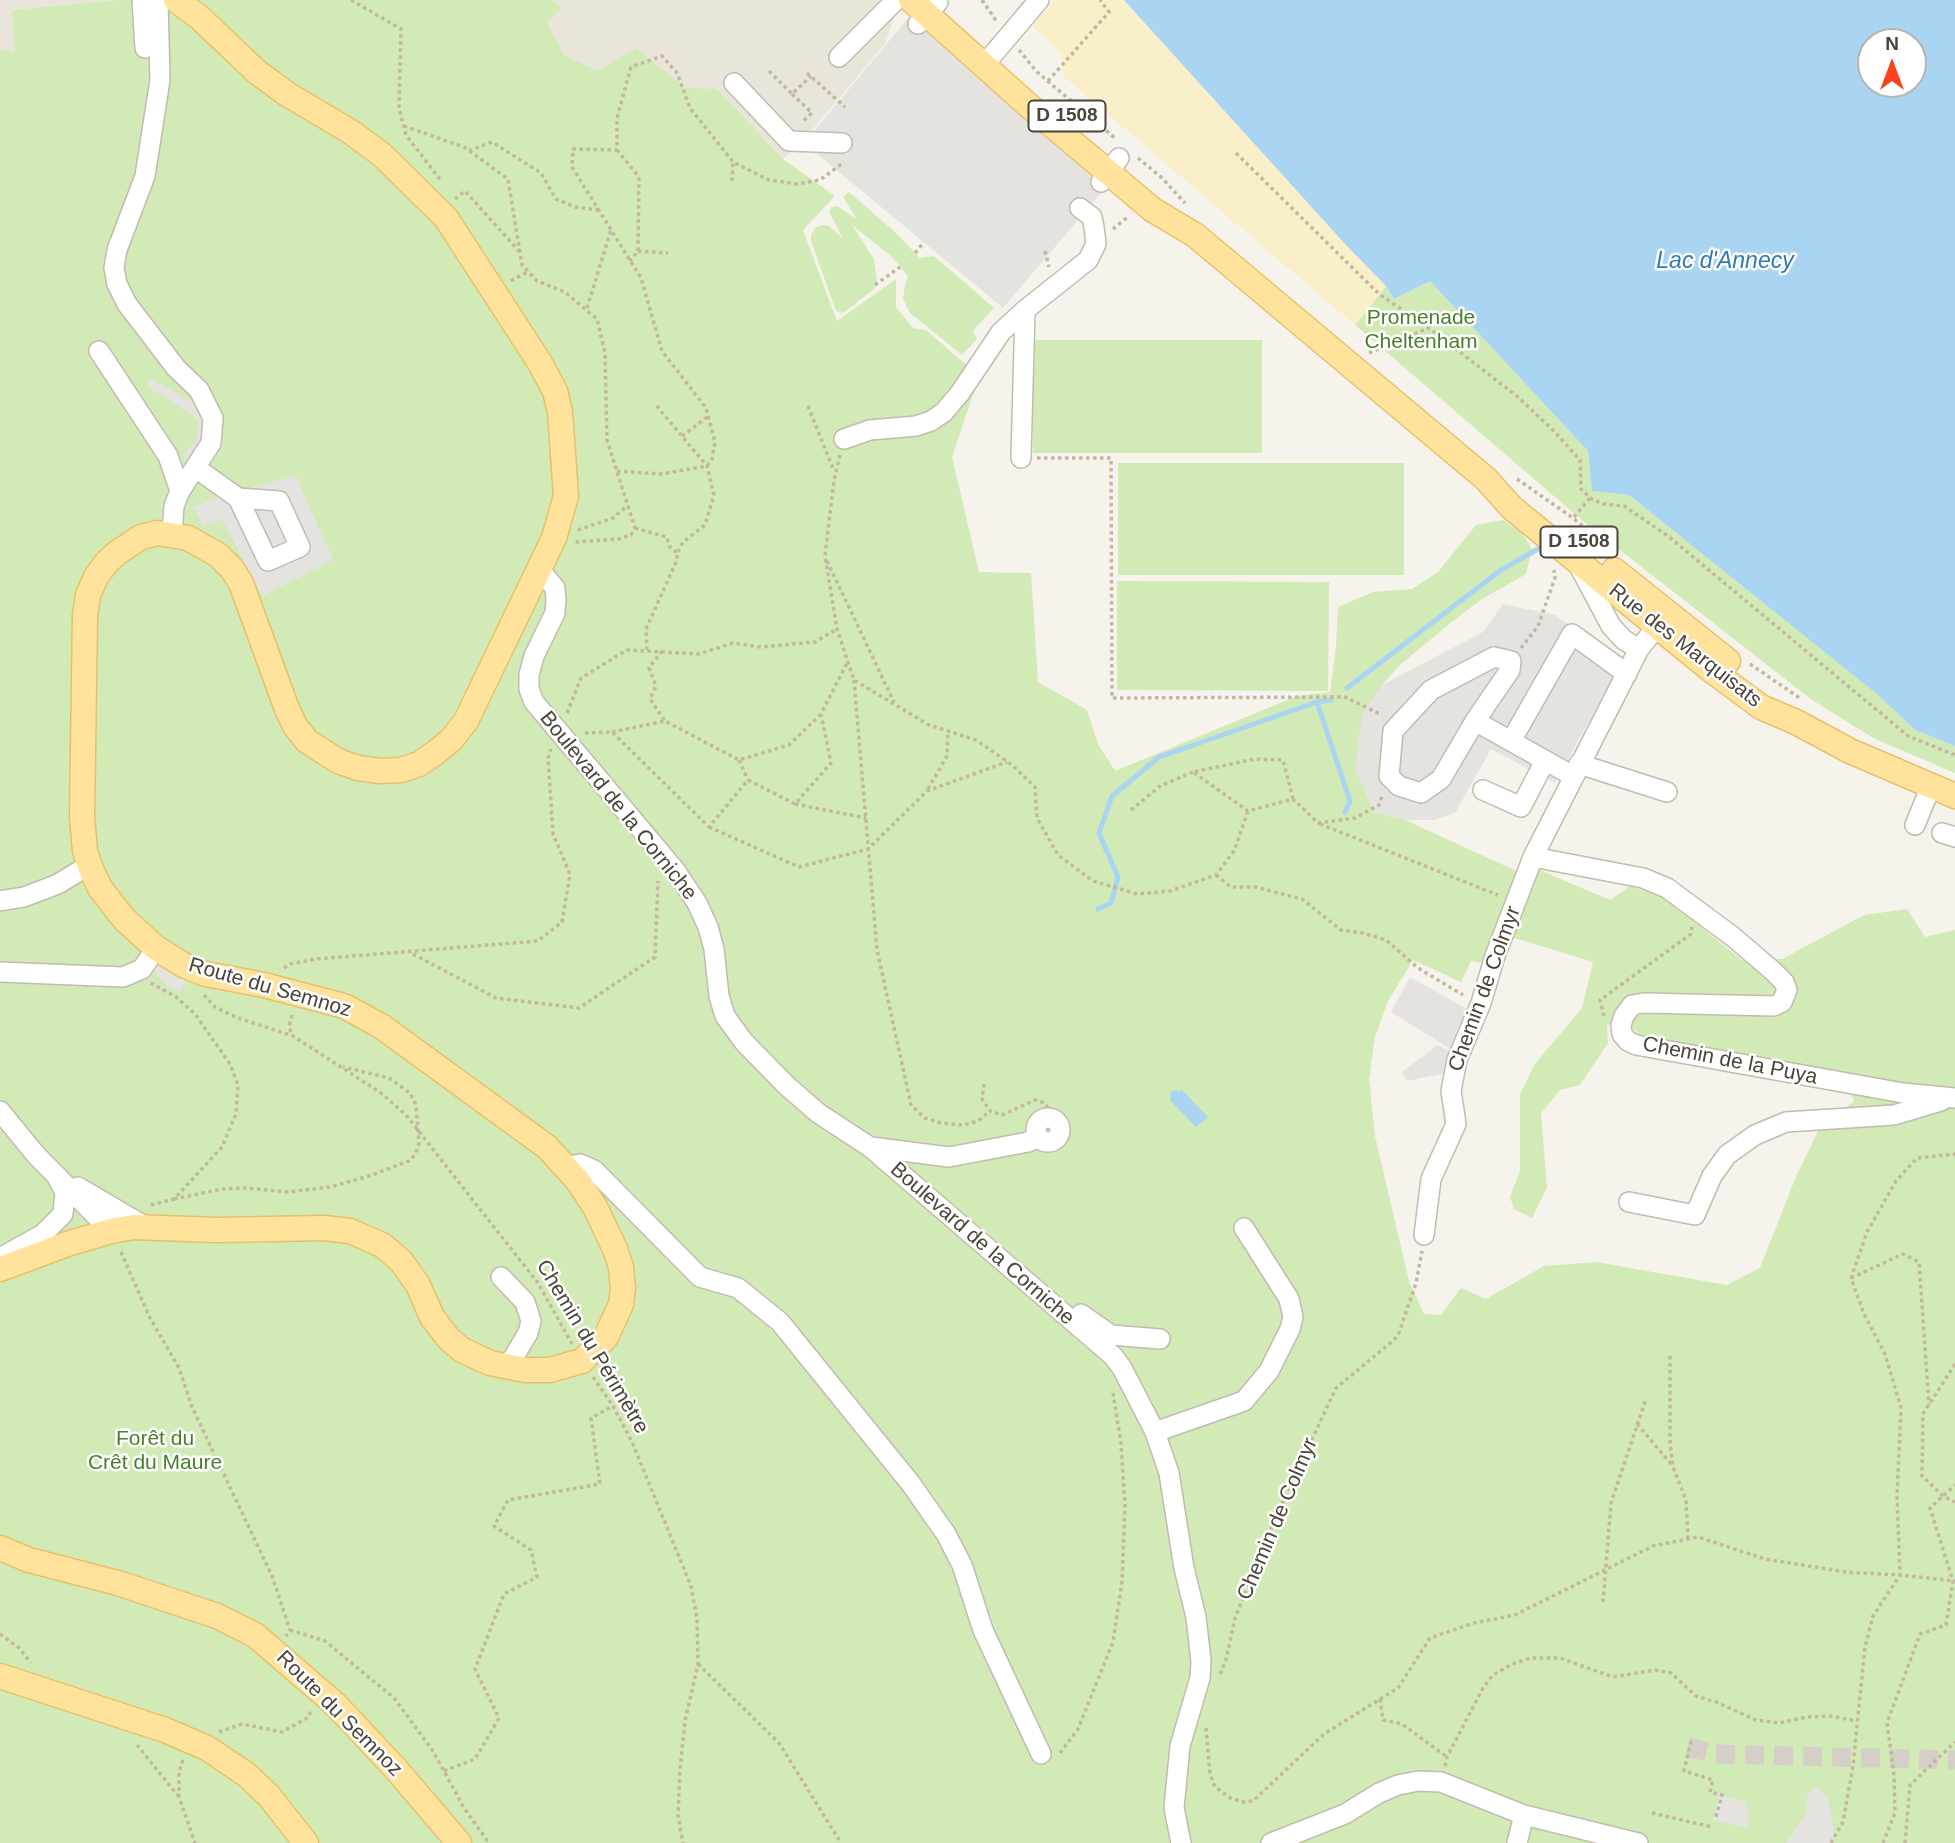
<!DOCTYPE html>
<meta charset="utf-8">
<style>
body{margin:0}
#map{position:relative;width:1955px;height:1843px;overflow:hidden;background:#f6f3ec;font-family:Helvetica,sans-serif}
canvas{display:block}
.north{position:absolute;left:1857px;top:28px;width:70px;height:70px;box-sizing:border-box;background:#fff;border:2px solid #b7b4b0;border-radius:50%;rotate:0deg;font-size:19px;font-weight:700;line-height:28px;text-align:center;color:#4b4439}
.north::after{content:'';display:block;margin:auto;width:24px;height:32px;background:#fc3f1d;clip-path:polygon(50% 0,100% 100%,50% 72%,0 100%)}
</style>
<div id="map">
<canvas width="1955" height="1843"></canvas>
<div class="north">N</div>
</div>
<script>
const c = document.querySelector('canvas').getContext('2d');
c.lineJoin = 'round';
function paint(path, color) {
  c.fillStyle = color;
  c.fill(path, 'evenodd');
}
function toPath(rows) {
  const path = new Path2D();
  for (const r of rows) {
    if (r.length === 3) {
      path.moveTo(r[0] + r[2], r[1]);
      path.arc(r[0], r[1], r[2], 0, 2 * Math.PI);
      continue;
    }
    path.moveTo(r[0], r[1]);
    for (let i = 2; i < r.length; i += 2) path.lineTo(r[i], r[i + 1]);
  }
  return path;
}
function trace(path, color, width, dash) {
  c.strokeStyle = color;
  c.lineWidth = width;
  c.lineCap = dash ? 'butt' : 'round';
  c.setLineDash(dash || []);
  c.stroke(path);
}
function drawText(font, color, halo, rows, align = 'center') {
  c.font = font + ' Helvetica,sans-serif';
  c.lineWidth = 5;
  c.setLineDash([]);
  c.textBaseline = 'middle';
  c.strokeStyle = halo;
  c.fillStyle = color;
  for (const [text, x, y, turn = 0] of rows) {
    c.save();
    c.translate(x, y);
    c.rotate((+turn || 0) * Math.PI / 180);
    c.textAlign = isNaN(turn) ? turn : align;
    if (halo) c.strokeText(text, 0, 0);
    c.fillText(text, 0, 0);
    c.restore();
  }
}
paint(toPath([
 [0,0,117,0,12,10,15,54,0,48],
 [554,0,887,0,897,10,885,44,802,142,783,159,717,89,686,89,636,48,598,71,564,55,547,22,561,8]
]), '#eae5da');
paint(toPath([
 [117,0,553,0,562,8,547,22,564,55,598,71,636,48,686,88,717,89,783,159,835,196,803,230,837,321,896,279,896,307,913,328,926,330,979,376,952,457,979,572,1031,573,1038,682,1087,710,1098,744,1115,771,1297,696,1330,692,1336,647,1338,607,1373,592,1412,589,1438,572,1476,525,1503,520,1522,533,1532,549,1526,574,1482,599,1453,621,1401,664,1382,685,1374,812,1405,820,1521,873,1537,869,1610,900,1630,886,1666,899,1742,960,1782,959,1864,915,1907,909,1925,937,1955,930,1955,1843,0,1843,0,48,15,53,12,10],
 [1495,932,1593,962,1582,1008,1534,1065,1520,1095,1520,1171,1510,1197,1514,1209,1532,1218,1547,1188,1541,1113,1560,1090,1580,1085,1608,1043,1607,1025,1631,1026,1642,1037,1845,1078,1854,1101,1818,1131,1795,1179,1760,1268,1727,1285,1596,1262,1544,1266,1486,1299,1461,1288,1441,1315,1424,1314,1409,1281,1375,1136,1369,1079,1375,1037,1388,1001,1413,960,1461,982,1471,961,1483,963],
 [849,192,895,232,920,258,934,256,994,308,973,331,977,339,962,355,910,313,903,299,905,285,908,276,891,256,852,225,874,259,877,282,874,289,846,311,841,313,836,311,811,241,811,235,816,227,822,225,829,226,843,239,829,211,832,207,837,206,857,219,843,197],
 [1430,281,1588,451,1592,491,1629,495,1878,695,1915,730,1955,746,1955,773,1875,739,1812,700,1584,522,1355,325,1386,286,1394,299],
 [1033,340,1262,340,1262,453,1033,453],
 [1118,463,1404,463,1404,575,1118,575],
 [1117,581,1329,582,1328,691,1117,690]
]), '#d2eab5');
paint(toPath([
 [1054,0,1124,0,1148,25,1346,245,1386,286,1355,325,1064,77,1062,55,1033,27]
]), '#f9efc9');
paint(toPath([
 [909,17,1107,186,1003,308,804,143],
 [153,380,198,405,210,429,191,464,182,455,197,439,198,422,195,417,148,387,148,381],
 [296,476,333,560,262,596,222,519,203,526,193,507,222,495],
 [1503,604,1555,615,1623,660,1555,783,1491,749,1455,813,1434,820,1405,820,1374,812,1355,769,1362,714,1382,685,1483,632],
 [155,957,189,980,180,992,167,986,156,974],
 [1410,977,1471,1011,1452,1050,1391,1012],
 [1438,1045,1451,1053,1442,1074,1407,1081,1402,1072],
 [1815,1786,1828,1798,1833,1821,1834,1843,1786,1843,1807,1812,1807,1796],
 [1719,1795,1747,1802,1749,1828,1713,1820]
]), '#e5e3e0');
paint(toPath([
 [1124,0,1955,0,1955,746,1915,730,1878,695,1629,495,1592,491,1588,451,1430,281,1394,299,1386,286,1346,245],
 [1913,42,1913,84,1871,84,1871,42],
 [1176,1090,1179,1092,1182,1090,1208,1117,1196,1127,1170,1100,1171,1092]
]), '#a9d4f2');
trace(toPath([
 [1347,688,1501,570,1545,545],
 [1317,702,1350,801,1345,812],
 [1098,909,1111,903,1118,877,1099,833,1112,796,1159,757,1317,702,1331,700]
]), '#a9d4f2', 5);
trace(toPath([
 [1688,1747,1716,1754,1955,1760]
]), '#d4d0c8', 19, [19, 10]);
const minor = toPath([
 [142,0,145,48],
 [158,0,160,80,145,176,117,250,114,268,117,284,127,304,176,368,199,390,213,418,211,443,180,491,174,506,172,534],
 [918,24,938,2],
 [839,57,896,0],
 [984,65,1039,0],
 [734,83,789,141,842,143],
 [1101,182,1119,158],
 [99,351,168,456,180,491],
 [844,439,870,430,916,426,931,421,944,412,960,393,1001,332,1025,310,1088,260,1096,244,1094,227,1092,217,1080,208],
 [1021,458,1025,310],
 [196,468,238,498,279,501,300,547,268,561,238,498],
 [1578,564,1611,626,1624,640,1639,649],
 [540,570,555,588,556,600,555,613,534,656,529,675,529,689,534,702,675,870,697,903,708,927,714,949,719,996,725,1016,744,1042,786,1085,818,1113,870,1147,1113,1356,1122,1368,1155,1432,1169,1473,1184,1568,1196,1617,1201,1661,1200,1678,1180,1746,1174,1808,1181,1843],
 [1494,657,1511,661,1510,670,1475,721,1441,779,1421,793,1399,786,1389,776,1393,731,1431,690,1494,657],
 [1475,721,1573,776],
 [1511,741,1572,634,1627,674],
 [1579,764,1667,792],
 [1483,790,1521,807,1545,761],
 [1915,825,1931,786],
 [1942,833,1955,837],
 [1533,857,1643,878,1667,888,1732,936,1773,971,1784,982,1787,990,1782,1002,1774,1006,1644,1003,1632,1005,1624,1016,1621,1025,1622,1034,1628,1041,1636,1045,1903,1093,1955,1098],
 [0,901,24,897,58,884,81,870,91,869],
 [0,972,123,977,142,969,156,948],
 [0,1111,36,1155,111,1231],
 [1048,1130,12],
 [871,1147,949,1157,1028,1142,1039,1137],
 [567,1167,580,1164,594,1170,700,1277,738,1288,780,1322,911,1484,946,1534,962,1565,983,1630,1041,1754],
 [78,1187,146,1227],
 [1629,1202,1695,1215,1712,1176,1727,1155,1755,1135,1786,1122,1894,1115,1941,1101],
 [1424,1235,1431,1179,1456,1124,1451,1091,1457,1060,1481,1003,1495,956,1533,857,1639,649,1665,616],
 [0,1258,43,1234,63,1214,65,1192,58,1179],
 [501,1277,525,1302,531,1321,528,1333,507,1368],
 [1081,1314,1111,1335,1160,1339],
 [1155,1432,1244,1401,1269,1371,1290,1329,1293,1317,1289,1299,1244,1228],
 [1271,1843,1345,1814,1379,1793,1398,1785,1418,1781,1441,1782,1524,1815,1638,1843],
 [1517,1843,1524,1815]
]);
const major = toPath([
 [911,0,1028,105,1153,210,1195,235,1486,479,1512,508,1711,670,1761,707,1796,722,1850,751,1955,796],
 [1614,570,1728,661],
 [0,1269,70,1243,111,1231,134,1227,217,1230,324,1228,350,1231,382,1245,401,1261,418,1285,432,1317,449,1339,462,1350,490,1363,525,1370,550,1370,582,1361,606,1337,621,1304,623,1288,621,1267,615,1249,595,1207,578,1181,547,1147,381,1026,344,1006,264,985,206,974,185,966,156,948,124,919,100,888,91,869,85,851,82,817,85,616,88,595,96,577,106,563,117,553,141,537,157,533,188,538,218,555,232,569,241,583,287,709,295,726,307,741,338,761,358,768,380,771,401,770,419,764,435,753,451,740,466,721,554,538,566,496,560,412,555,391,540,363,446,218,382,155,351,132,287,94,257,72,199,17,176,0],
 [0,1548,29,1560,118,1583,217,1616,255,1635,335,1704,395,1768,459,1843],
 [0,1676,165,1730,207,1748,247,1775,269,1796,306,1843]
]);
trace(minor, '#c2bbae', 22);
trace(major, '#e6c16a', 27);
trace(toPath([
 [351,0,401,29,399,108,406,135,442,182],
 [982,0,997,22],
 [1019,50,1037,72,1116,139],
 [769,71,792,94,811,76],
 [807,73,845,107],
 [1048,81,1109,12,1100,0],
 [792,94,812,113,802,122],
 [404,126,464,147,508,179,522,265,537,281,565,292,597,319,605,353,607,440,635,528,631,535,619,539,574,542],
 [617,150,639,177,638,251,630,261],
 [469,151,492,142,541,173,556,199,575,207,599,210],
 [1236,153,1379,294,1429,328,1518,397,1555,432,1580,460,1581,489,1590,498,1603,504,1624,506,1668,536,1908,736,1955,755],
 [1138,158,1162,178,1185,203],
 [732,181,733,162],
 [455,199,465,191,519,251],
 [1113,229,1129,216],
 [638,251,668,253],
 [1045,251,1049,267],
 [915,253,924,242],
 [511,281,529,271],
 [875,285,900,267],
 [587,308,611,230],
 [1369,353,1429,328],
 [808,406,834,471],
 [682,436,710,415],
 [840,455,834,480,825,556,837,629,854,680,929,725,976,740,1012,765,1035,787,1037,818,1058,855,1093,881,1137,894,1170,891,1216,875,1234,851,1248,811],
 [1037,458,1111,458,1112,698,1345,697,1382,715],
 [617,471,661,474,707,466,712,459,715,442,706,408,662,351,641,278,572,167,573,149,617,150,617,118,631,67,662,56,677,73,690,108,733,162,769,180,797,184,820,180,844,162],
 [1517,479,1573,518,1611,550],
 [1574,517,1590,498],
 [635,528,667,537,669,546,677,553],
 [578,530,613,518,627,506],
 [827,561,894,702],
 [1521,648,1538,626,1555,578,1554,570],
 [647,650,646,629,677,560,677,553,683,542,705,525,714,495,707,466,655,404],
 [662,651,649,668,656,686,650,699,665,721],
 [1750,664,1801,699],
 [854,680,877,950,911,1105,925,1118,941,1123,964,1125,978,1121,990,1111],
 [567,713,581,678,627,650,699,654,733,643,761,647,815,642,837,629],
 [612,732,665,721,739,760,789,745,821,714],
 [585,733,612,732,709,827,748,780,795,804,831,763,821,714,848,661],
 [739,760,748,780],
 [928,789,947,756,948,732],
 [1293,799,1283,760,1255,759,1193,772,1248,811,1293,799,1318,823,1355,818,1379,805,1382,796],
 [795,804,866,818],
 [1131,810,1160,786,1193,772],
 [1320,824,1498,895],
 [709,827,799,867,868,849,927,791,1007,762],
 [1216,875,1231,887,1255,887,1302,899,1341,930,1363,933,1386,940,1418,968,1463,995],
 [413,954,496,998,579,1008,655,957,658,881],
 [284,968,290,964,316,959,538,941,562,922,570,874,553,834,548,758,551,749],
 [204,995,215,1007,238,1018,293,1036,381,1093,406,1115,538,1283,572,1344],
 [292,1015,289,1027,293,1036],
 [1604,1016,1600,1000,1691,934,1692,927],
 [984,1084,982,1099,990,1111,1002,1115,1035,1100,1045,1103,1054,1119],
 [174,1199,222,1189,247,1188,288,1192,330,1187,369,1176,409,1161,415,1155,419,1144,416,1105,410,1093,389,1078,343,1067],
 [151,1205,174,1199,222,1147,236,1114,238,1085,230,1064,195,1014,176,997,151,983],
 [121,1252,149,1316,179,1368,192,1407,272,1576,290,1630,286,1636],
 [1851,1278,1903,1254,1919,1262,1929,1405],
 [1670,1356,1670,1441,1673,1467,1686,1500,1688,1539],
 [1955,1364,1923,1414,1922,1476,1943,1496,1955,1502],
 [593,1377,613,1406,632,1442,691,1586,697,1618,698,1664,685,1721,680,1770,678,1815,683,1843],
 [1637,1424,1672,1465],
 [1603,1602,1611,1503,1646,1399],
 [290,1630,325,1641,394,1698,433,1751,464,1808,489,1843],
 [0,1634,19,1648,31,1663],
 [698,1664,779,1743,841,1843],
 [1220,1674,1226,1660,1235,1618,1274,1521,1336,1388,1394,1340,1399,1333,1416,1283,1422,1251],
 [1380,1699,1383,1720,1402,1724,1447,1757],
 [1206,1728,1210,1774,1215,1787,1232,1799,1244,1802,1253,1801,1324,1734,1398,1688,1430,1638,1474,1623,1515,1615,1653,1546,1698,1537,1765,1559,1846,1572,1900,1575,1897,1496,1901,1408,1885,1354,1864,1314,1851,1278,1867,1232,1896,1181,1917,1158,1955,1154],
 [219,1732,242,1724,282,1732,309,1717,311,1709],
 [1691,1741,1684,1771,1713,1780,1710,1792,1722,1795,1715,1820],
 [137,1745,178,1796],
 [1060,1753,1078,1729,1113,1642,1122,1582,1125,1504,1121,1443,1113,1393],
 [183,1760,179,1772,179,1797,195,1843],
 [1445,1766,1447,1757,1483,1688,1493,1675,1512,1664,1531,1658,1560,1658,1613,1677,1655,1670,1671,1673,1696,1696,1716,1702,1756,1720,1779,1723,1807,1717,1830,1716,1857,1721],
 [444,1771,475,1759,499,1718,475,1669,504,1594,537,1577,531,1550,494,1526,508,1500,600,1484,591,1418,613,1406],
 [1652,1813,1712,1827],
 [1831,1843,1843,1822,1853,1766,1865,1647,1873,1616,1900,1575,1955,1581],
 [1883,1843,1895,1813,1894,1775,1887,1723,1920,1634,1946,1625,1953,1581,1930,1508,1955,1485],
 [1905,1843,1910,1785,1955,1742]
]), '#c4b79f', 3.5, [3.5, 3.5]);
trace(minor, '#fff', 19);
trace(major, '#ffe39c', 24);
for (const [x, y, w] of [
 [1067,116,77],
 [1579,542,77]
]) {
  const box = new Path2D();
  box.roundRect(x - w / 2, y - 15.5, w, 31, 5);
  c.fillStyle = '#fff';
  c.fill(box);
  trace(box, '#4b4439', 2);
}
drawText('bold 19px', '#4b4439', null, [
 ["D 1508",1067,116],
 ["D 1508",1579,542]
]);
drawText('21px', '#4a7f2a', '#fff', [
 ["Promenade",1421,318],
 ["Cheltenham",1421,342],
 ["Forêt du",155,1439],
 ["Crêt du Maure",155,1463]
]);
drawText('21px', '#4b4439', '#fff', [
 ["Rue des Marquisats",1685,646,38],
 ["Boulevard de la Corniche",618,806,51],
 ["Route du Semnoz",270,988,16],
 ["Chemin de Colmyr",1485,989,-70],
 ["Chemin de la Puya",1730,1061,11],
 ["Boulevard de la Corniche",982,1244,41],
 ["Chemin du Périmètre",592,1347,59],
 ["Chemin de Colmyr",1278,1519,-67],
 ["Route du Semnoz",339,1714,45]
]);
drawText('italic 23px', '#2e7ab2', '#fff', [
 ["Lac d'Annecy",1725,262]
]);
</script>
